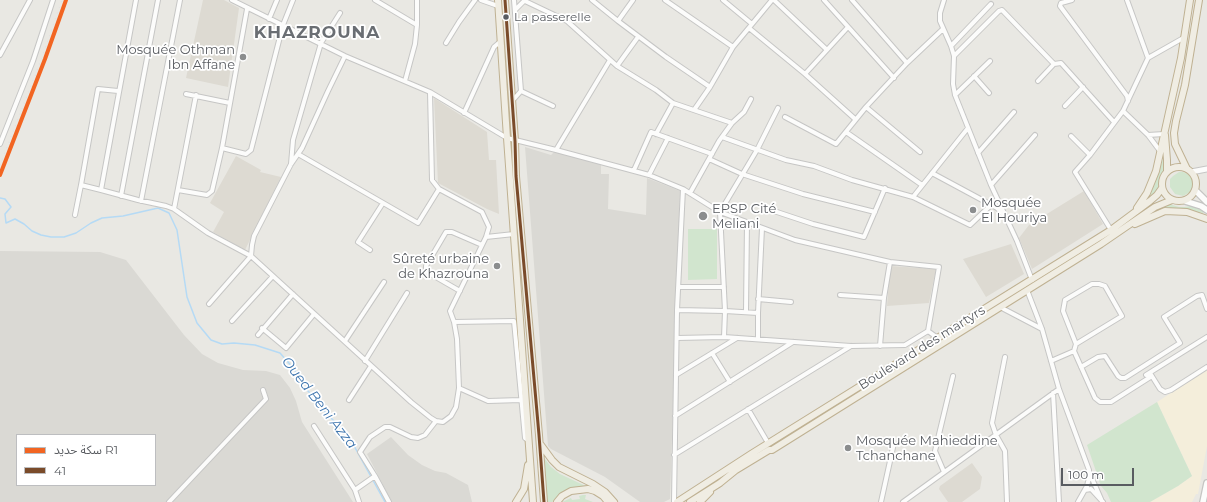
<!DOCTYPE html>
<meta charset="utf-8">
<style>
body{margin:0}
#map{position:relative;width:1207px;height:502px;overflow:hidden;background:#e9e8e3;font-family:Montserrat,"Noto Sans Arabic",sans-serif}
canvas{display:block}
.legend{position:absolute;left:16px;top:434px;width:140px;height:52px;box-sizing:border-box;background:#fff;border:1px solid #bdbec0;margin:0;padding:5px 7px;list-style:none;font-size:12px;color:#595c61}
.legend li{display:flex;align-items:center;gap:8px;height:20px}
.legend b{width:20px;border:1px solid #bdbec0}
.scale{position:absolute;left:1061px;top:468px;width:73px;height:18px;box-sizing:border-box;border:2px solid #595c61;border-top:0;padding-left:5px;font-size:12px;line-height:14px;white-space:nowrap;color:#595c61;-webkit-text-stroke:3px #fff;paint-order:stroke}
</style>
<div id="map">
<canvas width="1207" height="502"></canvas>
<ul class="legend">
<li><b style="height:5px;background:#f26522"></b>سكة حديد R1</li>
<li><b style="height:5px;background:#7a4b2a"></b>41</li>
</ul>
<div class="scale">100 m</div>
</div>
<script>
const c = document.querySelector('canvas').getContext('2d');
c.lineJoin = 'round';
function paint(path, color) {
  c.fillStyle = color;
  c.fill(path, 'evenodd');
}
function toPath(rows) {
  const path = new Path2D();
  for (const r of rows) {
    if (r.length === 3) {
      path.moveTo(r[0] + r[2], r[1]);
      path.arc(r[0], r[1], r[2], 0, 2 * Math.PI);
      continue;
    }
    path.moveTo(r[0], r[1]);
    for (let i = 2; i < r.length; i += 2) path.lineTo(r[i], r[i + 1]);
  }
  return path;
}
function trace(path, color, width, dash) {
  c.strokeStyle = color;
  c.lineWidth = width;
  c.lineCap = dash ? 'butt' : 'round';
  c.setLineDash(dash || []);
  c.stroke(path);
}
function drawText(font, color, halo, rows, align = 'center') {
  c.font = font + ' Montserrat,sans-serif';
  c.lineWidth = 3.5;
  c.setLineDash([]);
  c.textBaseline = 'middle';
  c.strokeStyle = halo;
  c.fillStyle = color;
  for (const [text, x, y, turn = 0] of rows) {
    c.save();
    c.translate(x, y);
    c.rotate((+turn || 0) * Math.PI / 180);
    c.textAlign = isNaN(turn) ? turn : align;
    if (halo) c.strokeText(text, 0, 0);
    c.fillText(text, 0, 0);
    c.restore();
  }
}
paint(toPath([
 [1207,370,1207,446,1198,494,1196,494,1192,502,1150,502,1178,486,1192,476,1157,402]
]), '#f4eedb');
paint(toPath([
 [525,147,551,155,554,152,601,163,601,174,609,174,608,209,646,215,647,178,680,191,670,499,664,502,640,502,605,477,551,449,548,446],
 [0,251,100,252,126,260,184,335,202,354,218,363,243,370,266,371,280,375,290,388,296,401,302,422,353,502,0,502],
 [17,435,155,435,155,485,17,485],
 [391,437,408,455,422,465,435,471,446,473,468,485,472,502,392,502,367,454]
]), '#dad9d4');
paint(toPath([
 [203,0,224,0,239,8,228,87,186,78],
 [434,98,487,132,489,160,496,160,499,214,487,209,438,183],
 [236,156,261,170,260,172,281,177,245,250,213,232,224,212,210,203],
 [1084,191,1103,224,1032,269,1019,238,1029,225],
 [1011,244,1024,274,986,297,963,259],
 [890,266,936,269,929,303,887,306],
 [972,463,982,477,980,489,962,502,948,502,939,489,940,486]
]), '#dddad2');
paint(toPath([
 [1163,159,1166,166,1161,175,1157,191,1151,197,1150,196],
 [1179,172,1183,172,1190,175,1193,181,1193,189,1190,192,1183,196,1175,194,1170,187,1170,179,1173,176],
 [1169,204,1179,207,1185,207,1191,206,1204,211,1203,213,1173,209,1160,209],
 [688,229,717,229,717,279,688,280],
 [1157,402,1192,476,1178,486,1150,502,1111,502,1107,493,1101,486,1087,445],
 [542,455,551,467,560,474,592,489,579,487,572,487,562,492,552,502,547,502],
 [583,495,586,495,585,499,593,502,562,502,571,498,572,500,580,499,579,496]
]), '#d1e5ce');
trace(toPath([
 [0,198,5,199,11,207,5,214,6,223,15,219,24,224,32,231,41,235,51,237,64,237,76,233,91,223,102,218,123,216,158,208,169,213,177,230,187,297,197,323,211,340,222,344,234,343,255,345,280,353,295,370,301,384,309,392,325,412,348,435,385,502]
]), '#b5daf5', 1.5);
const minor = toPath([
 [232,0,345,56,430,92,507,138,556,150,649,175,683,189,720,212,795,240,890,262,939,267,928,331],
 [375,0,417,25],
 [481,0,498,6],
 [592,0,618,21,633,0],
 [665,0,733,47],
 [723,0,752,24],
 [774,0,826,49],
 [824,0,894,78],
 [852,0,907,63],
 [944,0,940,13,940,21,951,46,954,56,953,84,955,95,991,185,1017,241,1032,280],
 [1072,0,1061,3,1060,6,1127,96,1128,101],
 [1127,0,1148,58],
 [525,1,567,21,617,66,656,90,673,103,732,123],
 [515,10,525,0],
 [269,19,277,0],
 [618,21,666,57,710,87],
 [749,28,805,74,855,119],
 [446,43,459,22,475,0],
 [951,46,991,4],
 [0,55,30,0],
 [954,56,999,11,1002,10,1054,64,1061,63,1114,122],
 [617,66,638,37],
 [805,74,848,27],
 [974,76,989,93],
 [405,81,415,44,417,25,417,0],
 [1038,81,1054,64],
 [521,91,553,106],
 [186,94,230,103],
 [955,95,990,61],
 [513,100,521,91,514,0],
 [1065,106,1083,87],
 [866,107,920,152],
 [694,110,710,87,733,47,772,0],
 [1123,111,1148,135,1160,151],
 [464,113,494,47,501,41],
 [785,117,836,144,866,107,907,63,943,29],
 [846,132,922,185],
 [656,134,673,103],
 [1148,135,1164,134],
 [1071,136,1090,155],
 [722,137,786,160,814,166,852,180,913,197,970,225,991,205],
 [0,144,33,61,53,0],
 [222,148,246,154,251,150,283,25,293,0],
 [556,150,610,60],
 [978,153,1014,112],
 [298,154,418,223,439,189],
 [709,159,742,174,803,194,875,212],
 [291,164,293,140,321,43,340,13],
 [634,170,651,132,712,154],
 [932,173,997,208,1004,215],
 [649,175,668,138],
 [81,185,98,89,118,91],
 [991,185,1035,135],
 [101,190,136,0],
 [178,190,207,195,212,191,222,148,247,9],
 [690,193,719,141,732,123,744,112,751,99],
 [121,196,158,0],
 [913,197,968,128],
 [141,201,180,0],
 [174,209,196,95],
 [771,210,813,224,864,237,885,188],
 [75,215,81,185,101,190,138,200,166,206,174,209,208,233,251,256,411,402,431,418,436,421,443,422,451,416,456,407,459,388,457,339,454,322,450,311,486,237,489,227,482,212,439,189,432,180,430,92],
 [1111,230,1075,172,1090,155,1123,111,1148,58,1185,37],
 [486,237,514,234],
 [370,250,358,242,383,203],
 [678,287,724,287],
 [1027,290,1042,329,1059,389,1089,470,1089,478,1087,486,1078,502],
 [460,291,427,272,426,270,426,266,446,232,452,232,482,245],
 [840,295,884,298],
 [758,299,791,302],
 [209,304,251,256,252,245,254,236,291,164,302,148,328,91,345,56],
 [1000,307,1042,329],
 [677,310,725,311,724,337],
 [746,312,747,222],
 [758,313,725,311,720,212,757,150,778,108],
 [232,321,273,276],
 [454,322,514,321,525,438,528,440],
 [262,328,286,348,314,314],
 [928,331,939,339],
 [258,335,293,294],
 [677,338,724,337,851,346,905,345,928,331],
 [758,339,758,313,762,228],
 [345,341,384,282],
 [1076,344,1063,311,1065,300,1092,284,1099,284,1105,286,1122,316,1076,344,1074,351,1095,398,1100,402,1111,402,1152,376],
 [880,346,884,298,890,262],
 [712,353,730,382],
 [1005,357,992,423,996,435,1005,451,1007,502],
 [365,361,407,293],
 [1051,361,1074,351],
 [1081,367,1098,357,1105,356,1118,376,1121,378,1125,378,1180,343,1164,317,1197,296,1202,295,1207,309],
 [1150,373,1160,389,1165,392,1171,390,1207,367],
 [676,375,737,338],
 [1146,375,1207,337],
 [459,388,488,401,521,400],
 [1053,393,1059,502],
 [349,400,371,366],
 [748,409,768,443],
 [675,416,793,342],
 [314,426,355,490,359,502],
 [674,455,851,346],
 [944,472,935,451,953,376],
 [1090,474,1101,499],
 [355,490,375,476],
 [1085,490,1091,489,1103,502],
 [169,502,266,399,263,390],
 [389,502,375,476,360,452,370,437,385,427,390,427,411,437,418,438,425,435,436,421],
 [674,502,677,310,683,189],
 [881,502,894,443],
 [903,502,1059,389]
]);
const tertiary = toPath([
 [1191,172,1207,169]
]);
const secondary = toPath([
 [1195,190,1207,202],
 [1185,201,1201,206,1207,210],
 [1203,502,1207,483]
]);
const trunk = toPath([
 [498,0,507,138,533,502],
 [505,0,515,141,516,176,539,435,544,502],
 [1165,135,1167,160,1167,172],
 [1179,184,17],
 [1187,169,1175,144,1174,133,1176,121,1185,85,1199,0],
 [1137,208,1147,193,1156,171,1181,58,1190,0],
 [1135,224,1165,211,1187,212,1207,219],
 [541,445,552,460,559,467,593,484,605,492,614,502],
 [516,502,524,489,528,465],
 [557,502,562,496,571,491,588,489,595,491,603,496,608,502],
 [677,502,751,454,1111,230,1150,201,1157,195,1162,188],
 [690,502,720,483,736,470,769,450,772,450,1101,244,1155,207,1172,200],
 [700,502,710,492]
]);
trace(minor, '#c6c6c5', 6);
trace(tertiary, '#c6c6c5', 7);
trace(secondary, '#c5c5c3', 8);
trace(trunk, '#bfb192', 8);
trace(minor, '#fcfcfb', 4);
trace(tertiary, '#fcfcfb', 5);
trace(secondary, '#fcfcfb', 5.5);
trace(trunk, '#f0ede3', 6);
trace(toPath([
 [0,165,42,58,62,0]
]), '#e1e1e0', 1.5, [1, 5]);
trace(toPath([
 [505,0,515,141,516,176,539,435,544,502]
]), '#7a4b2a', 3);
trace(toPath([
 [0,175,45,59,66,0]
]), '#f26522', 4);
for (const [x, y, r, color] of [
 [506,17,3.5,"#595c61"],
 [243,57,4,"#8b8d8e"],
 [973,210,4,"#8b8d8e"],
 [703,216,5,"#8b8d8e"],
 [497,266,4,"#8b8d8e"],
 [848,448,4,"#8b8d8e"]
]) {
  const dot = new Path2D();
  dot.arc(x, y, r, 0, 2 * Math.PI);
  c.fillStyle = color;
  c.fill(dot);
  trace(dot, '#fff', 1.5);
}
drawText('12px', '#595c61', '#fff', [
 ["La passerelle",514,17]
], 'left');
drawText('13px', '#595c61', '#fff', [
 ["Mosquée Othman",235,50,"right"],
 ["Ibn Affane",235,65,"right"],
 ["Mosquée",981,203],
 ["El Houriya",981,218],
 ["EPSP Cité",712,209],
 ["Meliani",712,224],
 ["Sûreté urbaine",489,259,"right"],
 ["de Khazrouna",489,274,"right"],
 ["Mosquée Mahieddine",856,441],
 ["Tchanchane",856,456]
], 'left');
drawText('13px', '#595c61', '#fff', [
 ["Boulevard des martyrs",922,348,-32]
]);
drawText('italic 14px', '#3e75ae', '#fff', [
 ["Oued Beni Azza",319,403,52]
]);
c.letterSpacing = '1px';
drawText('bold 17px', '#6a6e73', '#fff', [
 ["KHAZROUNA",317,33]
]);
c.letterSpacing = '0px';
</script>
